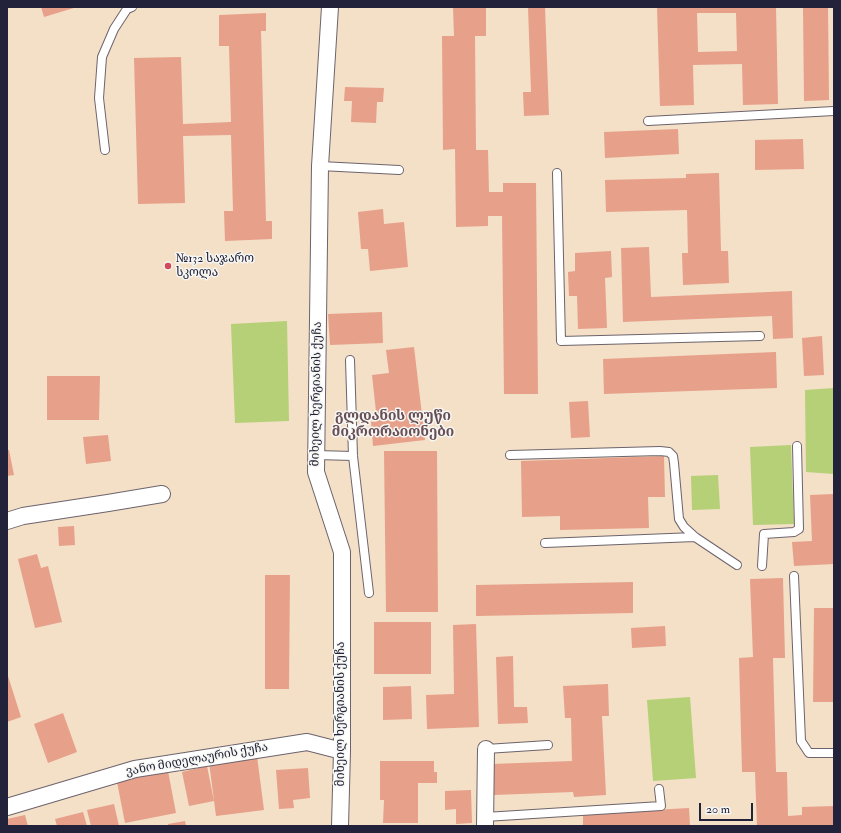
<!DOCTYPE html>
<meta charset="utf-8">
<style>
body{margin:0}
#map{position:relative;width:841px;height:833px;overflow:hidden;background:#f4dfc7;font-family:"IM FELL Double Pica",serif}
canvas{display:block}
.frame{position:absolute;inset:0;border:8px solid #22223b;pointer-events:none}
.scale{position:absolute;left:699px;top:803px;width:54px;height:18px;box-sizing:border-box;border:2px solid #22223b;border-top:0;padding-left:5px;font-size:12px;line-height:14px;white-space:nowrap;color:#22223b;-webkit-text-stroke:3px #f6f6f2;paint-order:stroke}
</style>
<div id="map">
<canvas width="841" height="833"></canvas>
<div class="frame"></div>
<div class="scale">20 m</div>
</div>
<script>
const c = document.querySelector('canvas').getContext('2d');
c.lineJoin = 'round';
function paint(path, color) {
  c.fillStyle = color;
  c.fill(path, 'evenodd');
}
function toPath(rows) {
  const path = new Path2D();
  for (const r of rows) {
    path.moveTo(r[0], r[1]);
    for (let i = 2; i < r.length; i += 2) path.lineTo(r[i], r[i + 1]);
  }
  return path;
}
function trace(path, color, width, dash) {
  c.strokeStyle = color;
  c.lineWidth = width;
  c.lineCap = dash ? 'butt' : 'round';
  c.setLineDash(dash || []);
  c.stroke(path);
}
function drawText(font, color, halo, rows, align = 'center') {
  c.font = font + ' "IM FELL Double Pica","Noto Serif Georgian",serif';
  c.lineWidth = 3;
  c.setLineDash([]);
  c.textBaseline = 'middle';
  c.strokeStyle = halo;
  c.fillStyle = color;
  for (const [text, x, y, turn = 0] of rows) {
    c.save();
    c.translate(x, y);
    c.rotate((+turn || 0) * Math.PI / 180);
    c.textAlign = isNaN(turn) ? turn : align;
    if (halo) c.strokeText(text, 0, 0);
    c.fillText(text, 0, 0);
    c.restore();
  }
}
paint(toPath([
 [287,321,289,421,235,423,231,324],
 [834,388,834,474,806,472,805,390],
 [791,445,794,524,753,525,750,447],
 [718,475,720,509,692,510,691,476],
 [690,697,696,778,653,781,647,700]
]), '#b5d076');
paint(toPath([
 [41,7,77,7,44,17],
 [453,7,486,7,486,36,475,36,476,150,488,150,489,192,503,192,503,183,536,183,538,394,504,394,502,216,488,216,488,226,456,227,455,149,443,150,442,36,454,36],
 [528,7,545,7,549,115,524,116,523,92,531,92],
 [657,7,776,7,778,104,743,105,742,64,693,65,694,105,660,106],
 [697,13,736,13,737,51,698,52],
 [803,7,828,7,829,100,804,101],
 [266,13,266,31,261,31,266,221,272,221,272,239,225,241,224,211,233,211,231,135,183,136,185,203,138,204,134,58,181,57,183,124,231,122,229,46,219,46,219,15],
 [345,87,384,88,383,102,377,102,376,123,351,122,352,101,344,101],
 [678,129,679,154,605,158,604,132],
 [803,139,804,169,755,170,755,140],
 [719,173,721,251,728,251,729,283,683,285,682,253,688,253,687,210,606,212,605,180,686,178,686,174],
 [383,209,384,224,404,222,408,267,370,271,368,249,361,249,358,212],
 [649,247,651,297,792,291,793,338,773,339,772,316,623,322,621,248],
 [611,251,612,277,605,278,607,328,578,329,577,296,569,296,568,272,575,271,575,253],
 [382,312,383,343,330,345,328,314],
 [822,336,824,375,804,376,802,338],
 [414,347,425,440,373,446,371,422,377,421,372,375,389,373,386,350],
 [776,352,777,388,604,394,603,359],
 [47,376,100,376,99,420,47,420],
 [588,401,590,437,571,438,569,402],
 [108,435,111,461,86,464,83,437],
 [7,450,9,450,14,475,7,476],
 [384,451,437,451,438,612,386,612],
 [664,456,665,497,648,497,649,528,560,530,560,516,522,517,521,461],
 [834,494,834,564,794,566,792,542,812,541,810,495],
 [74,526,75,545,59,546,58,527],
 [37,554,41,568,48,566,62,622,35,628,18,559],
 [265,575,290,575,289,689,265,689],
 [783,578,785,658,773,658,776,772,787,772,788,816,802,815,802,807,834,806,834,826,757,826,755,772,742,772,739,658,753,657,750,579],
 [633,582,633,613,476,616,476,585],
 [814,608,834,608,834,702,813,702],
 [374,622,431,622,431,674,374,674],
 [476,624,479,727,427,729,426,695,454,694,453,625],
 [665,626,666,646,632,648,631,628],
 [513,656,514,707,527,707,528,723,498,724,496,657],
 [7,673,21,717,7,722],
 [608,684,609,716,602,716,606,795,574,797,573,792,494,795,492,764,572,761,571,718,565,718,563,686],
 [411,686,412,719,383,720,383,687],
 [63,713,77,752,48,763,34,724],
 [257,756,264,810,216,816,209,762],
 [380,761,434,761,434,772,437,772,437,783,418,783,418,823,383,823,384,800,380,800],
 [207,766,214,801,189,806,182,772],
 [308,768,310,798,293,800,294,808,279,809,276,770],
 [168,771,176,813,125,823,117,782],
 [471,790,472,823,456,824,456,809,445,810,445,791],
 [114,804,119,826,91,826,87,810],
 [689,808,690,826,583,826,583,814],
 [83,812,87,826,57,826,55,819],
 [25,815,28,826,7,826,7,819],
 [185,821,186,826,168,826,168,824]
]), '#e7a08a');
const lane = toPath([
 [648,121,834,111],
 [105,150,99,98,102,57,114,29,127,9,132,7],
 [320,166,399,170],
 [557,173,561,341,760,336],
 [350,360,353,456,369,593],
 [316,455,353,456],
 [510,455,660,451,669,452,673,456,674,463,679,519,684,527,695,537,737,565],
 [545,543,695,537],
 [762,566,764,534,794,532,799,529,797,446],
 [794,576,801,741,809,753,834,753],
 [486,749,548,745],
 [485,817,661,806,659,789]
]);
const street = toPath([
 [330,7,320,166,316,472,342,552,342,751,340,826],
 [7,521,23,516,108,503,162,494],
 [7,807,135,769,307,742,342,751],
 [485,826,486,749]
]);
trace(lane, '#6c646c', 10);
trace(street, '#6c646c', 18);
trace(lane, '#fff', 8);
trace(street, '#fff', 16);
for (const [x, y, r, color] of [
 [168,266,4,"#d1495b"]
]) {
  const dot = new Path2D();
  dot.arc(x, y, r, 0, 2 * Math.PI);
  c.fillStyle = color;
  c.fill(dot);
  trace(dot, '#f6f6f2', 1.5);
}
drawText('12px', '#22223b', '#f6f6f2', [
 ["№132 საჯარო",176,259],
 ["სკოლა",176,273]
], 'left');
drawText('12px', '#22223b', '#f6f6f2', [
 ["მიხეილ ხერგიანის ქუჩა",317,394,-89],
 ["მიხეილ ხერგიანის ქუჩა",341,714,-90],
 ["ვანო მიდელაურის ქუჩა",197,760,-10]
]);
drawText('bold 14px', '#674e57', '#f6f6f2', [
 ["გლდანის ლუწი",393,417],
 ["მიკრორაიონები",393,433]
]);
</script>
